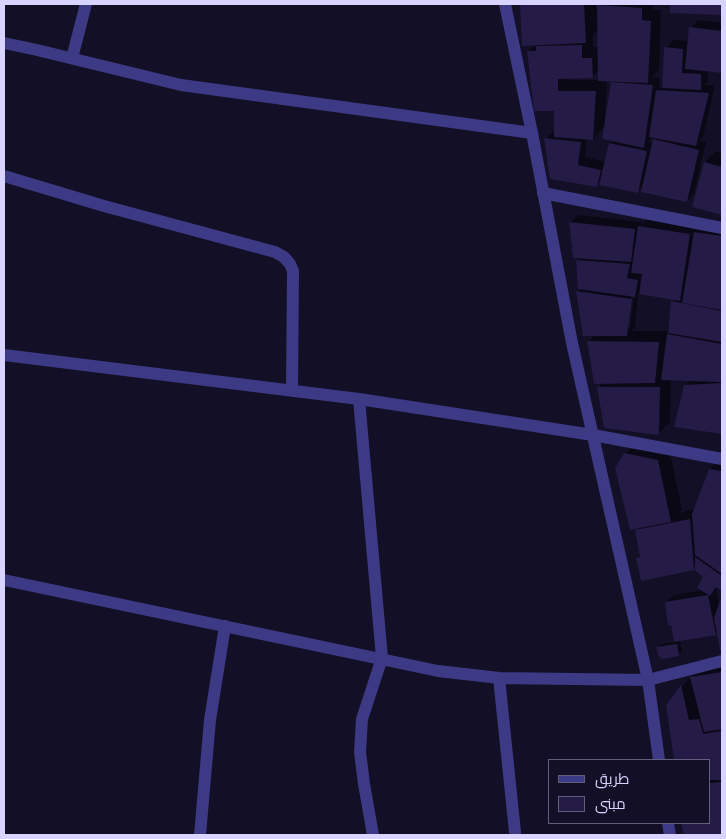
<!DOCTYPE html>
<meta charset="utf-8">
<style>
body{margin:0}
#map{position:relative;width:726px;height:839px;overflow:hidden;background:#130f26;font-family:"Noto Sans",Cairo,sans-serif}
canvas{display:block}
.frame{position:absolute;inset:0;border:5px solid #d9d4ff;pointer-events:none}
.legend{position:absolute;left:548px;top:759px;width:162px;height:65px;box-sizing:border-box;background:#130f26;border:1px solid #625e7d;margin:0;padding:6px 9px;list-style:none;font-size:15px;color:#d9d4ff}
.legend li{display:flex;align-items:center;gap:10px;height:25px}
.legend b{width:25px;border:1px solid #625e7d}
</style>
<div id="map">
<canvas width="726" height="839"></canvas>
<div class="frame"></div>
<ul class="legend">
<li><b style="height:6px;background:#3d3a85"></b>طريق</li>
<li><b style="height:14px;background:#241b47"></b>مبنى</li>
</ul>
</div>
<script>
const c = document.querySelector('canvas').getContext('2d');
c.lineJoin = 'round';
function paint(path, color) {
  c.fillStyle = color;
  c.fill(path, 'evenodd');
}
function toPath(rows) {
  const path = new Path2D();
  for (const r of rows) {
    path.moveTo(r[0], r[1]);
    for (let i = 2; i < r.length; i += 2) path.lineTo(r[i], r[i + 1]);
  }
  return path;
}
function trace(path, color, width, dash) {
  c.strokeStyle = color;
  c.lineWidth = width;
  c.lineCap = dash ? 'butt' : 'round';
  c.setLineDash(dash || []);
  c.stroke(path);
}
paint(toPath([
 [521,4,596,4,596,8,600,4,653,4,653,10,661,10,659,70,652,77,660,78,659,89,664,84,666,48,673,40,689,41,691,28,698,20,722,23,722,72,708,70,708,81,704,85,715,85,703,137,699,141,706,142,694,193,687,201,643,185,637,192,599,183,597,186,545,139,553,131,556,131,555,110,528,52,536,44,523,45],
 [598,29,599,47,593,47,593,35],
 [599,70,599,80,566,80,566,77,592,77],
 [607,80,614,80,612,82,607,117,605,117],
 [605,126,613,140,610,143,606,162,585,157,587,138,593,139],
 [652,136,657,137,653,144,648,142],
 [672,4,722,4,722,14,671,11],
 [716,151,722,153,722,214,693,206,705,162],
 [578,215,642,222,641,225,651,216,722,224,722,433,675,426,685,385,691,379,671,379,670,422,658,434,599,387,603,383,588,342,595,335,584,335,578,291,580,289,577,261,580,257,570,223],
 [631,293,634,293,630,329,627,329],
 [638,293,676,299,673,302,669,331,631,331,635,327],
 [637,443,669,449,682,509,678,513,695,509,710,469,722,457,722,589,718,586,716,588,719,607,722,598,722,648,718,631,716,634,680,640,682,652,678,655,658,647,661,644,675,642,666,602,674,595,703,590,705,577,696,566,693,569,637,558,641,554,636,531,641,526,625,454],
 [722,666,722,835,685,835,683,823,710,823,710,760,675,760,668,706,682,686,699,670]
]), '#0007');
paint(toPath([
 [520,4,584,4,586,43,522,46],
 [670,4,722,4,722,15,670,13],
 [597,5,642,8,642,20,651,21,648,83,598,81],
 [689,27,722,31,722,73,685,69],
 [582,45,582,58,592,58,593,78,558,79,558,91,596,91,593,140,554,137,554,111,534,111,527,51,536,51,536,46],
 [664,47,683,49,682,73,701,74,701,90,662,88],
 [611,82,653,85,644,148,602,139],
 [656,90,709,93,696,146,649,137],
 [544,138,581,142,578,165,601,170,597,187,550,179],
 [653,139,699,150,687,202,641,192],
 [609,143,647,151,638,193,599,185],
 [704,162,722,167,722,215,692,207],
 [569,222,635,229,631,262,573,258],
 [638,226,690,234,680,301,639,294,642,274,631,273],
 [694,232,722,236,722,310,682,303],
 [576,260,630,264,627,278,638,280,635,297,578,289],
 [576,291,632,299,627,336,583,336],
 [671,301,722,311,722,342,668,333],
 [667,334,722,344,722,382,661,380],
 [587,341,659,342,655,383,594,384],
 [722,383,722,434,674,427,684,385],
 [597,387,660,387,659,435,604,428],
 [624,453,658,460,671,522,630,530,615,468],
 [709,469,722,471,722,574,695,555,692,514],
 [690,519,694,570,641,581,636,558,640,557,635,530],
 [695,557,722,576,722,591,716,587,710,596,697,588,703,577,695,570],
 [708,595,716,635,674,642,671,625,668,625,665,602],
 [722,595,722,649,720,650,714,618],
 [677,644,679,656,662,659,658,655,656,647],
 [722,672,722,729,704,732,690,677],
 [681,685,689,720,699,719,703,734,721,731,722,780,710,780,710,760,674,760,666,705],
 [722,782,722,835,684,835,681,823,710,823,710,783]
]), '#241b47');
trace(toPath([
 [4,43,37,50,181,85,532,133],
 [72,58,86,4],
 [4,176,104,206,275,252,284,257,290,264,293,271,292,390],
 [543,193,722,228],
 [4,355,359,399,593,435,722,459],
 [359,399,382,658,362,719,360,752,364,784,373,835],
 [4,580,438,671,499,678,648,680,722,661],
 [499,678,515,832],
 [200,835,210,720,225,626]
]), '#3d3a85', 12);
trace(toPath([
 [505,4,532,133,572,343,648,680,659,760],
 [668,823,670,835]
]), '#3d3a85', 12);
</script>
